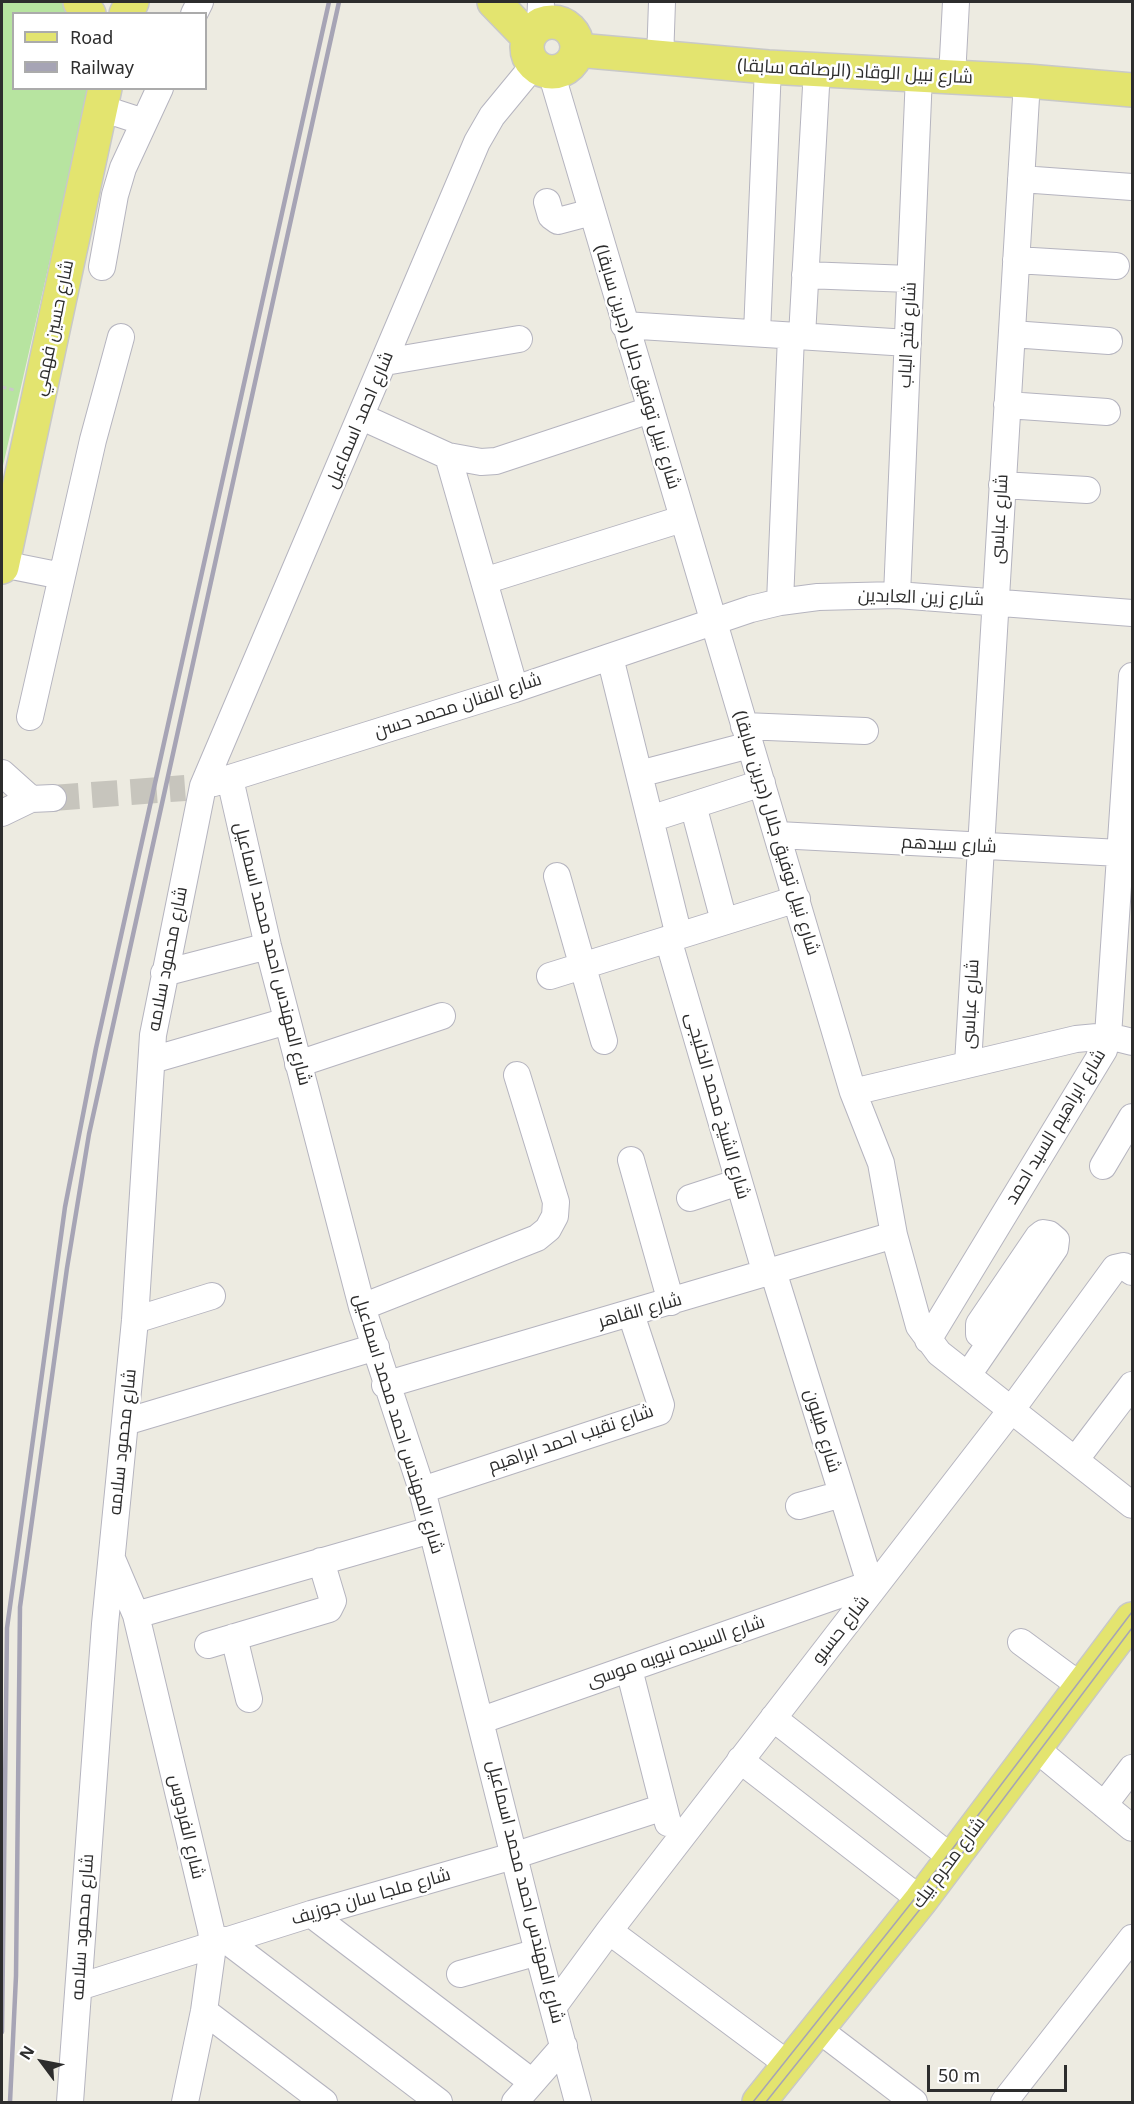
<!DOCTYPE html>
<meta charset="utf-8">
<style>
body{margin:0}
#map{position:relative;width:1134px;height:2104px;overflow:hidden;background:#edebe1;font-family:"Noto Sans",sans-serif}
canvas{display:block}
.frame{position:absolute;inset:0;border:3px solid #2d2d2d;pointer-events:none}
.legend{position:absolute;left:12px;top:12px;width:195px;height:78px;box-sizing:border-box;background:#fff;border:2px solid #ababab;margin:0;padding:8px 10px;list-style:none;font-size:18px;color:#2d2d2d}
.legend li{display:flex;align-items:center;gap:12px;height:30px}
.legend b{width:30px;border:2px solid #ababab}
.north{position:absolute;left:12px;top:2032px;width:60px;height:60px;-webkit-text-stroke:4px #fff;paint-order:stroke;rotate:302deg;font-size:16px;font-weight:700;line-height:24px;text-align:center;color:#2d2d2d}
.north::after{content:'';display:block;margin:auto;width:21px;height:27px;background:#2d2d2d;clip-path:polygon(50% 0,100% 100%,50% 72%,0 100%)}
.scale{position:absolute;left:927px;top:2065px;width:140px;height:27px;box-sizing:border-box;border:3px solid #2d2d2d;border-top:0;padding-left:8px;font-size:18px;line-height:21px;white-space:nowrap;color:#2d2d2d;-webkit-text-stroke:4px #fff;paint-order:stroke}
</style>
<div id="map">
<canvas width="1134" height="2104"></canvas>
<div class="frame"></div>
<ul class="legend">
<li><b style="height:8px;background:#e3e46f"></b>Road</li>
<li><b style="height:8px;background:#a6a4b5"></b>Railway</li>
</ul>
<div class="north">N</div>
<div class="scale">50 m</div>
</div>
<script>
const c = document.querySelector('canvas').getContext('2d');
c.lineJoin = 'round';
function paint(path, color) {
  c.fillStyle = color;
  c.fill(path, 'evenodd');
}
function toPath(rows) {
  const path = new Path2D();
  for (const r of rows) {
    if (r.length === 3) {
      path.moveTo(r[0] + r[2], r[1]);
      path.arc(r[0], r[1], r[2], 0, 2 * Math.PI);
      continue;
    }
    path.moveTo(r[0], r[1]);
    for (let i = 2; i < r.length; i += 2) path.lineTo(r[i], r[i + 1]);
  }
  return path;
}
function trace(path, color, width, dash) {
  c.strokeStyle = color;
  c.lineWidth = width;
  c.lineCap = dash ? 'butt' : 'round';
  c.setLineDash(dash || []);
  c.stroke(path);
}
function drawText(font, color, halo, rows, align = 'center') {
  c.font = font + ' "Noto Sans",Cairo,sans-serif';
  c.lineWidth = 5;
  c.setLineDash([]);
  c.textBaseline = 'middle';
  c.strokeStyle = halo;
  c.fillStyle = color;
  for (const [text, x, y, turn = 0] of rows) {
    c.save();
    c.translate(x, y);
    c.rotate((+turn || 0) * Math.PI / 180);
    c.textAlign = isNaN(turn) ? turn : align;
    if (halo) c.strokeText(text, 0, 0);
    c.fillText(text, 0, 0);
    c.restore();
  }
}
paint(toPath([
 [2,2,66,2,76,13,14,14,14,88,89,89,2,470]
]), '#b7e4a0');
trace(toPath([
 [53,798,185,788]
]), '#c7c5bd', 26, [26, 13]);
const minor = toPath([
 [194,14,200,2],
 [540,25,541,2],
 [660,60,662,2],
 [551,72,853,1092,881,1163,894,1235,919,1326,939,1353,1132,1505],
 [952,77,956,2],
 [101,108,144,122],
 [1021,179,1132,187],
 [547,202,551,216,558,221,592,212],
 [1016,260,1116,266],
 [102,267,115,195,123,168,160,88],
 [805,275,910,279],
 [624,325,908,343],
 [757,333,768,67],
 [1012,334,1109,341],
 [802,336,817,69],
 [385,362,519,339],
 [1007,405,1107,412],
 [362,417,448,456,481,462,496,461,650,410],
 [448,456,515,689],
 [1002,485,1087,490],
 [2,564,62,576],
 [484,581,682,519],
 [897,595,919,75],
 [780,602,791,336],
 [610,657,679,936],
 [30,717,93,440,121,337],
 [744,726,865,731],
 [2,773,31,799],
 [639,774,750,745],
 [230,779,268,946,362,1307,422,1490,538,1952,578,2102],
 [214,783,515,689,751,609,780,602,818,597,897,595,1132,613],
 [693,805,724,921],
 [2,813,31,799,53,798],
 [650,819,762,783],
 [778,835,1120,853],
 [557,876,604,1041],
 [668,939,766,1274],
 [164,973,268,946],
 [550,976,797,899],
 [152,1060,287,1021],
 [298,1064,442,1016],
 [968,1064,1027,81],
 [853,1092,1076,1039,1108,1036,1132,1042],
 [631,1160,671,1302],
 [1103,1166,1132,1117],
 [690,1198,739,1182],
 [773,1271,872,1590],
 [362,1307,537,1238,548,1229,555,1216,556,1202,517,1075],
 [135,1320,212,1296],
 [928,1340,1104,1050,1108,1036,1132,676],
 [968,1375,1055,1248,1056,1240,1049,1234,1043,1233,1038,1237,979,1324,979,1334,990,1342],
 [385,1385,894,1235],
 [125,1422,376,1347],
 [1076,1459,1132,1385],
 [422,1490,659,1412,661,1405,631,1314],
 [799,1506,842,1494],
 [113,1561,136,1615,211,1930,213,1946,204,2011,185,2102],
 [136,1615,431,1530],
 [234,1637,249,1699],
 [1021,1642,1082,1687],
 [208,1645,329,1609,333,1601,321,1561],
 [629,1669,668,1823],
 [773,1718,952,1858],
 [482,1720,870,1584],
 [1035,1748,1132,1828],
 [740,1760,921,1900],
 [1104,1805,1132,1768],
 [311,1914,532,2082],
 [609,1931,789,2065],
 [226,1940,439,2102],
 [460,1974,538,1952],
 [79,1987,311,1914,513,1856,664,1807],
 [554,2006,609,1931,1012,1409,1115,1268,1124,1266,1132,1272],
 [204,2011,324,2102],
 [818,2029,914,2102],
 [70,2102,105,1624,135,1320,153,1035,203,786,477,142,492,116,534,65],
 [515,2102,564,2046],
 [1004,2102,1132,1938]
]);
const major = toPath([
 [80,2,89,14],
 [494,2,528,37],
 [126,14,132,2],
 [552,47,25],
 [577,50,768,67,1027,81,1132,90],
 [2,567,105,88],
 [759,2102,921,1900,1132,1619]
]);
trace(minor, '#b5b4bf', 28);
trace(major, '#c8c8c8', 36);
trace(toPath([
 [2,387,14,390]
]), '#c8c8c8', 3, [4.5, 3]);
trace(minor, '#fff', 26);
trace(major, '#e3e46f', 33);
trace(toPath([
 [753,2102,916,1897,1132,1612],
 [766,2102,925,1903,1132,1628]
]), '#a6a4b5', 1.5);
trace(toPath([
 [2,2032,7,1628,65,1207,96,1048,329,2],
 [10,2102,16,1976,20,1607,67,1268,89,1134,339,2]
]), '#a6a4b5', 4.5);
drawText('18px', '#2d2d2d', '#fff', [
 ["شارع نبيل الوقاد (الرصافه سابقا)",855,72,3],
 ["شارع حسين فهمي",54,328,-78],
 ["شارع فتح الباب",908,335,-87],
 ["شارع نبيل توفيق جلال (جرين سابقا)",637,367,73],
 ["شارع احمد اسماعيل",360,420,-67],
 ["شارع عباسى",1000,519,-87],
 ["شارع زين العابدين",921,598,2],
 ["شارع الفنان محمد حسن",458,706,-18],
 ["شارع نبيل توفيق جلال (جرين سابقا)",776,833,73],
 ["شارع سيدهم",949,845,3],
 ["شارع المهندس احمد محمد اسماعيل",272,954,76],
 ["شارع محمود سلامه",168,959,-79],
 ["شارع عباسى",971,1004,-87],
 ["شارع الشيخ محمد الخليجى",717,1106,74],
 ["شارع ابراهيم السيد احمد",1056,1127,-59],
 ["شارع القاهر",640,1311,-16],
 ["شارع المهندس احمد محمد اسماعيل",398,1424,73],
 ["شارع طيلون",822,1431,73],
 ["شارع نقيب احمد ابراهيم",571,1439,-19],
 ["شارع محمود سلامه",123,1442,-84],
 ["شارع حسبو",841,1630,-52],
 ["شارع السيده نبويه موسى",676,1652,-19],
 ["شارع الفردوس",186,1827,77],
 ["شارع محرم بيك",949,1863,-53],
 ["شارع المهندس احمد محمد اسماعيل",525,1892,76],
 ["شارع ملجا سان جوزيف",371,1897,-16],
 ["شارع محمود سلامه",83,1927,-86]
]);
</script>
